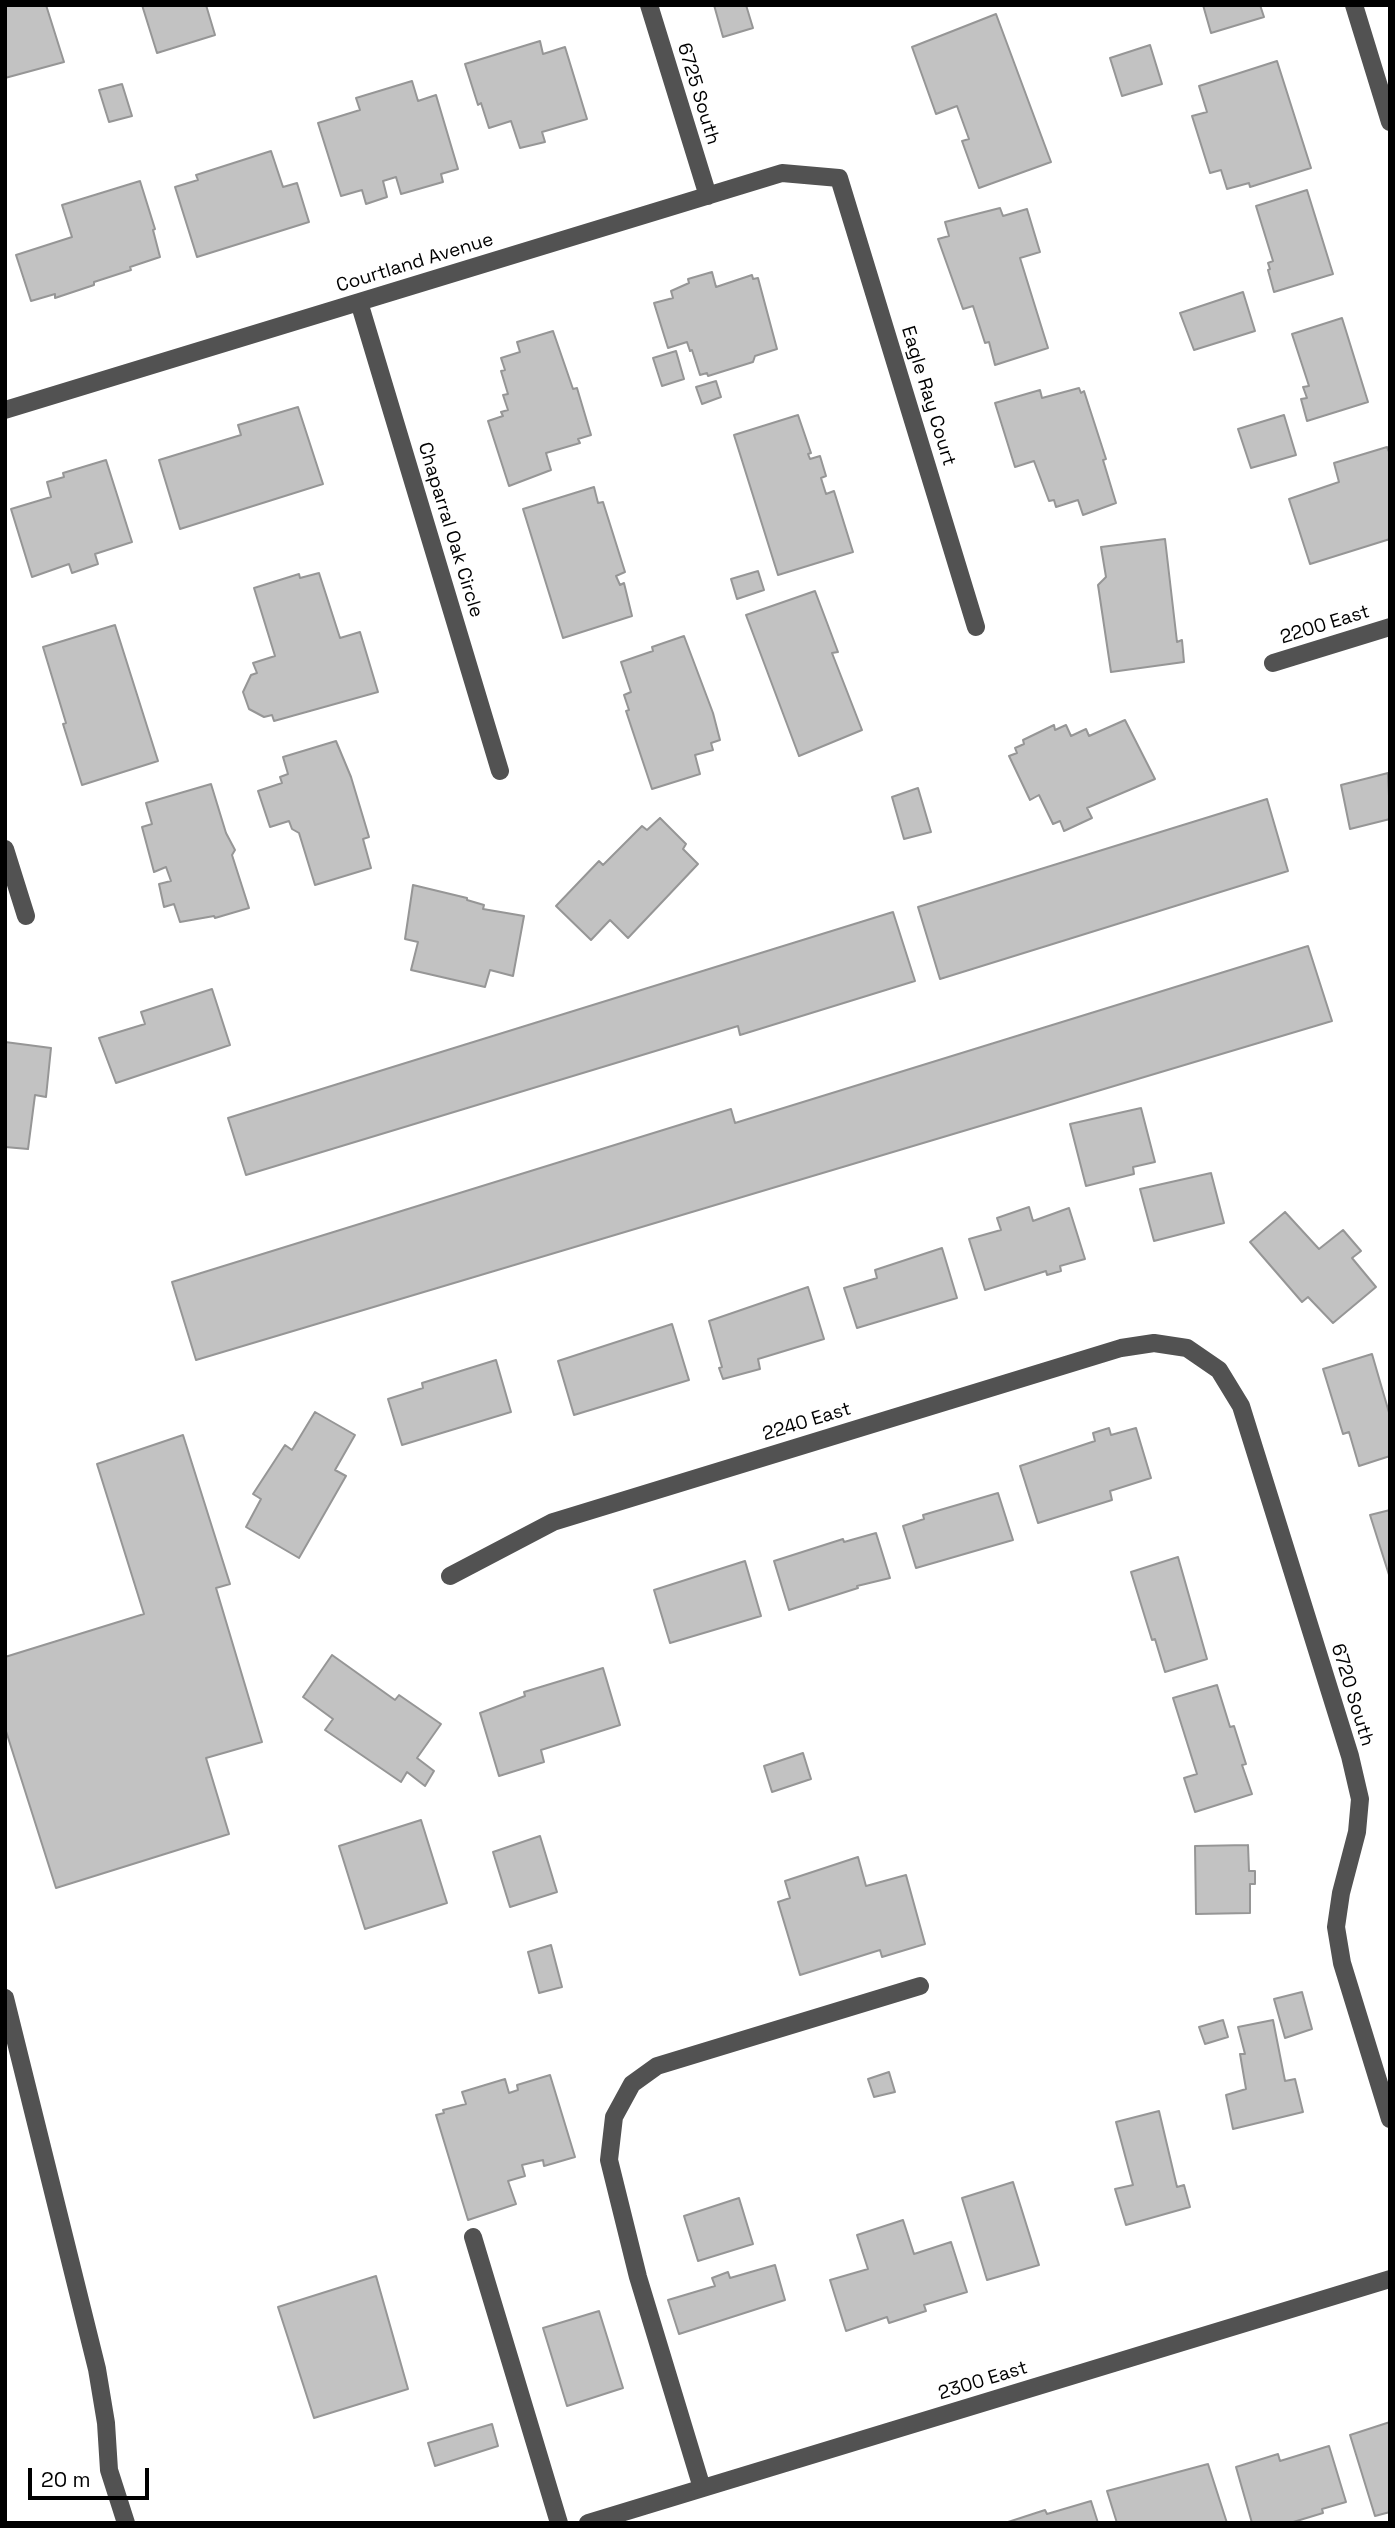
<!DOCTYPE html>
<style>
body{margin:0}
#map{position:relative;width:1395px;height:2528px;overflow:hidden;background:#fff;font-family:"Space Grotesk",sans-serif}
canvas{display:block}
.frame{position:absolute;inset:0;border:7px solid #000;pointer-events:none}
.scale{position:absolute;left:28px;top:2468px;width:121px;height:32px;box-sizing:border-box;border:4px solid #000;border-top:0;padding-left:9px;font-size:21px;line-height:24px;white-space:nowrap;color:#000;-webkit-text-stroke:5px #fff;paint-order:stroke}
</style>
<div id="map">
<canvas width="1395" height="2528"></canvas>
<div class="frame"></div>
<div class="scale">20 m</div>
</div>
<script>
const c = document.querySelector('canvas').getContext('2d');
c.lineJoin = 'round';
function paint(path, color) {
  c.fillStyle = color;
  c.fill(path, 'evenodd');
}
function toPath(rows) {
  const path = new Path2D();
  for (const r of rows) {
    path.moveTo(r[0], r[1]);
    for (let i = 2; i < r.length; i += 2) path.lineTo(r[i], r[i + 1]);
  }
  return path;
}
function trace(path, color, width, dash) {
  c.strokeStyle = color;
  c.lineWidth = width;
  c.lineCap = dash ? 'butt' : 'round';
  c.setLineDash(dash || []);
  c.stroke(path);
}
function drawText(font, color, halo, rows, align = 'center') {
  c.font = font + ' "Space Grotesk",sans-serif';
  c.lineWidth = 5;
  c.setLineDash([]);
  c.textBaseline = 'middle';
  c.strokeStyle = halo;
  c.fillStyle = color;
  for (const [text, x, y, turn = 0] of rows) {
    c.save();
    c.translate(x, y);
    c.rotate((+turn || 0) * Math.PI / 180);
    c.textAlign = isNaN(turn) ? turn : align;
    if (halo) c.strokeText(text, 0, 0);
    c.fillText(text, 0, 0);
    c.restore();
  }
}
const building = toPath([
 [5,5,46,5,64,62,5,78,5,5],
 [142,5,206,5,215,35,157,53,142,5],
 [714,5,746,5,753,28,723,37,714,5],
 [1203,5,1260,5,1264,17,1211,33,1203,5],
 [996,14,1051,162,979,188,962,141,969,139,957,106,936,114,912,47,996,14],
 [540,41,543,54,565,47,587,119,542,132,545,142,520,148,511,121,489,128,481,103,478,105,465,64,540,41],
 [1150,45,1162,84,1122,96,1110,58,1150,45],
 [1277,61,1311,168,1250,187,1249,183,1227,189,1221,170,1210,173,1192,116,1207,112,1199,86,1277,61],
 [412,81,418,101,436,95,458,169,441,174,443,182,401,194,396,177,383,181,387,197,366,204,362,190,341,196,318,123,360,110,356,98,412,81],
 [122,84,132,116,109,122,99,90,122,84],
 [271,151,283,187,297,183,309,222,197,257,175,187,198,180,196,175,271,151],
 [140,181,155,229,153,230,160,257,130,267,131,270,94,282,94,285,55,298,55,294,31,301,16,255,72,237,62,205,140,181],
 [1307,190,1333,274,1274,292,1268,270,1270,269,1268,263,1273,261,1256,206,1307,190],
 [1000,208,1003,216,1027,209,1040,252,1020,258,1048,348,995,365,989,342,985,343,973,306,963,309,938,239,949,236,945,222,1000,208],
 [712,272,716,287,752,275,753,279,758,278,777,349,755,356,753,362,708,376,707,373,700,375,692,350,690,351,687,342,668,348,654,303,673,298,671,291,689,283,688,279,712,272],
 [1243,292,1255,331,1194,350,1180,313,1243,292],
 [1342,318,1368,402,1307,421,1301,399,1307,398,1303,387,1309,386,1292,334,1342,318],
 [553,331,573,389,577,388,591,435,578,439,580,443,546,453,551,470,509,486,488,421,503,416,501,412,508,410,503,395,508,394,501,371,505,370,501,358,520,352,517,342,553,331],
 [676,351,684,379,662,386,653,358,676,351],
 [716,381,721,397,702,404,696,387,716,381],
 [1079,388,1081,393,1084,391,1106,459,1103,460,1116,503,1083,515,1078,500,1056,507,1054,500,1049,501,1034,461,1015,467,995,403,1040,390,1042,398,1079,388],
 [298,407,323,484,180,529,159,460,241,435,238,425,298,407],
 [798,415,811,453,808,454,810,459,820,456,826,476,821,478,826,494,834,491,853,552,778,575,734,435,798,415],
 [1284,415,1296,455,1251,468,1238,429,1284,415],
 [1387,447,1390,454,1390,539,1310,564,1289,499,1339,482,1334,463,1387,447],
 [106,460,132,542,95,554,98,564,72,573,69,564,32,577,11,509,51,497,47,482,64,477,63,473,106,460],
 [594,487,598,503,603,502,625,572,616,576,620,585,624,583,632,616,563,638,523,509,594,487],
 [1165,539,1177,642,1182,640,1184,662,1111,672,1098,585,1106,577,1101,547,1165,539],
 [758,571,764,590,737,599,731,579,758,571],
 [319,573,340,638,360,632,378,692,274,721,272,715,264,717,249,709,243,692,251,675,257,673,253,663,275,656,254,588,299,574,300,578,319,573],
 [815,591,838,652,832,653,862,730,799,756,746,615,815,591],
 [115,625,158,761,82,785,63,724,66,723,43,647,115,625],
 [684,636,713,713,720,740,711,743,713,750,695,755,700,774,652,789,626,711,629,710,624,695,631,692,621,662,653,651,652,647,684,636],
 [1125,720,1155,779,1087,808,1092,818,1064,831,1060,821,1053,824,1039,795,1030,800,1009,756,1017,753,1015,748,1024,744,1023,740,1054,725,1055,730,1066,725,1071,736,1086,729,1089,736,1125,720],
 [336,741,351,777,369,837,363,839,371,868,315,885,299,833,292,829,289,821,270,827,258,791,282,783,280,777,288,774,283,757,336,741],
 [1388,773,1390,819,1350,829,1341,785,1388,773],
 [211,784,226,833,235,850,232,855,249,908,215,918,214,916,180,922,174,904,164,907,159,884,171,881,166,867,154,872,142,827,152,824,146,803,211,784],
 [918,788,931,832,904,839,892,797,918,788],
 [1267,799,1288,871,940,979,918,907,1267,799],
 [660,818,686,844,683,849,698,864,628,938,610,920,591,940,556,906,599,861,603,865,642,826,647,830,660,818],
 [413,885,467,898,467,900,484,905,483,909,524,916,513,976,490,970,485,987,411,970,418,942,405,939,413,885],
 [893,912,915,981,740,1035,738,1026,246,1175,228,1118,893,912],
 [1308,946,1332,1021,196,1360,172,1282,731,1109,735,1123,1308,946],
 [212,989,230,1045,116,1083,99,1038,145,1024,141,1012,212,989],
 [5,1042,51,1048,46,1097,35,1095,28,1149,5,1147,5,1042],
 [1141,1108,1155,1162,1133,1167,1134,1174,1086,1186,1070,1124,1141,1108],
 [1211,1173,1224,1223,1154,1241,1140,1189,1211,1173],
 [1029,1207,1033,1221,1069,1208,1085,1259,1060,1266,1061,1271,1047,1275,1046,1271,985,1290,969,1239,1001,1230,997,1218,1029,1207],
 [1285,1212,1319,1249,1343,1230,1361,1251,1352,1258,1376,1287,1333,1323,1308,1297,1302,1302,1250,1242,1285,1212],
 [942,1248,957,1298,857,1328,844,1288,877,1278,875,1270,942,1248],
 [808,1287,824,1339,758,1359,760,1369,723,1379,719,1368,722,1367,709,1321,808,1287],
 [672,1324,689,1380,574,1415,558,1361,672,1324],
 [1372,1354,1390,1416,1390,1456,1359,1466,1349,1432,1343,1434,1323,1369,1372,1354],
 [496,1360,511,1412,402,1445,388,1399,423,1388,422,1383,496,1360],
 [315,1412,355,1435,335,1470,346,1476,299,1558,246,1527,261,1499,253,1494,285,1445,292,1450,315,1412],
 [1109,1428,1111,1435,1136,1428,1151,1478,1110,1491,1112,1500,1038,1523,1020,1466,1095,1441,1093,1433,1109,1428],
 [183,1435,230,1584,216,1588,262,1742,206,1758,229,1834,56,1888,5,1728,5,1657,144,1614,97,1464,183,1435],
 [998,1493,1013,1540,916,1568,903,1526,924,1519,923,1515,998,1493],
 [1390,1510,1390,1578,1370,1515,1390,1510],
 [876,1533,890,1578,857,1586,858,1588,789,1610,774,1561,843,1539,844,1542,876,1533],
 [1178,1557,1207,1659,1165,1672,1155,1639,1152,1640,1131,1572,1178,1557],
 [745,1561,761,1616,670,1643,654,1590,745,1561],
 [332,1655,395,1700,399,1695,441,1724,417,1758,434,1771,425,1786,407,1772,401,1782,325,1730,333,1719,303,1697,332,1655],
 [603,1668,620,1725,541,1750,544,1762,499,1776,480,1713,525,1696,524,1692,603,1668],
 [1217,1685,1230,1727,1234,1726,1246,1764,1242,1765,1252,1794,1195,1812,1184,1778,1197,1774,1173,1698,1217,1685],
 [803,1753,811,1779,772,1792,764,1766,803,1753],
 [421,1820,447,1903,365,1929,339,1846,421,1820],
 [540,1836,557,1892,510,1907,493,1852,540,1836],
 [1248,1845,1249,1871,1255,1871,1255,1884,1250,1884,1250,1913,1196,1914,1195,1846,1248,1845],
 [858,1857,866,1886,906,1875,925,1944,882,1957,880,1950,800,1975,778,1902,790,1898,785,1881,858,1857],
 [551,1945,562,1987,539,1993,528,1952,551,1945],
 [1302,1992,1312,2029,1285,2038,1274,1999,1302,1992],
 [1223,2020,1228,2037,1205,2044,1199,2027,1223,2020],
 [1273,2020,1285,2081,1295,2079,1303,2112,1233,2129,1226,2095,1246,2089,1240,2054,1245,2054,1238,2027,1273,2020],
 [889,2072,895,2092,874,2097,868,2079,889,2072],
 [550,2075,575,2157,544,2166,543,2160,522,2165,525,2176,508,2181,516,2204,468,2220,436,2115,444,2113,443,2110,466,2104,462,2092,505,2079,509,2093,518,2090,517,2085,550,2075],
 [1159,2111,1177,2187,1184,2185,1190,2207,1126,2225,1115,2189,1133,2185,1116,2122,1159,2111],
 [1013,2182,1039,2265,987,2280,962,2198,1013,2182],
 [739,2198,753,2244,698,2261,684,2216,739,2198],
 [903,2220,914,2254,951,2242,967,2292,924,2305,926,2311,889,2323,887,2317,846,2331,830,2280,868,2269,857,2235,903,2220],
 [775,2265,785,2300,679,2334,668,2300,715,2286,712,2278,728,2272,730,2278,775,2265],
 [376,2276,408,2389,314,2418,278,2307,376,2276],
 [599,2311,623,2388,567,2406,543,2328,599,2311],
 [1390,2422,1390,2512,1375,2516,1350,2435,1390,2422],
 [492,2424,498,2446,435,2466,428,2443,492,2424],
 [1329,2446,1346,2502,1322,2509,1323,2513,1290,2523,1252,2523,1236,2467,1278,2454,1280,2461,1329,2446],
 [1208,2464,1227,2523,1117,2523,1107,2491,1208,2464],
 [1091,2501,1098,2523,1005,2523,1045,2510,1047,2514,1091,2501]
]);
paint(building, '#c2c2c2');
trace(building, '#969696', 2);
trace(toPath([
 [649,5,708,196],
 [1354,5,1390,122],
 [359,302,500,771],
 [5,410,782,173,839,178,976,627],
 [1273,663,1390,627],
 [5,849,26,916],
 [450,1576,553,1522,1121,1348,1154,1343,1187,1348,1219,1370,1241,1406,1350,1756,1360,1799,1357,1832,1341,1893,1336,1927,1342,1963,1390,2119],
 [5,1998,97,2369,106,2423,109,2470,126,2523],
 [473,2237,559,2523],
 [702,2488,638,2277,609,2160,614,2117,632,2084,657,2066,920,1986],
 [588,2523,1390,2279]
]), '#525252', 18);
drawText('19px', '#000', '#fff', [
 ["6725 South",698,94,73],
 ["Courtland Avenue",415,263,-17],
 ["Eagle Ray Court",928,396,73],
 ["Chaparral Oak Circle",450,530,73],
 ["2200 East",1325,625,-17],
 ["2240 East",807,1422,-17],
 ["6720 South",1352,1695,73],
 ["2300 East",983,2381,-17]
]);
</script>
